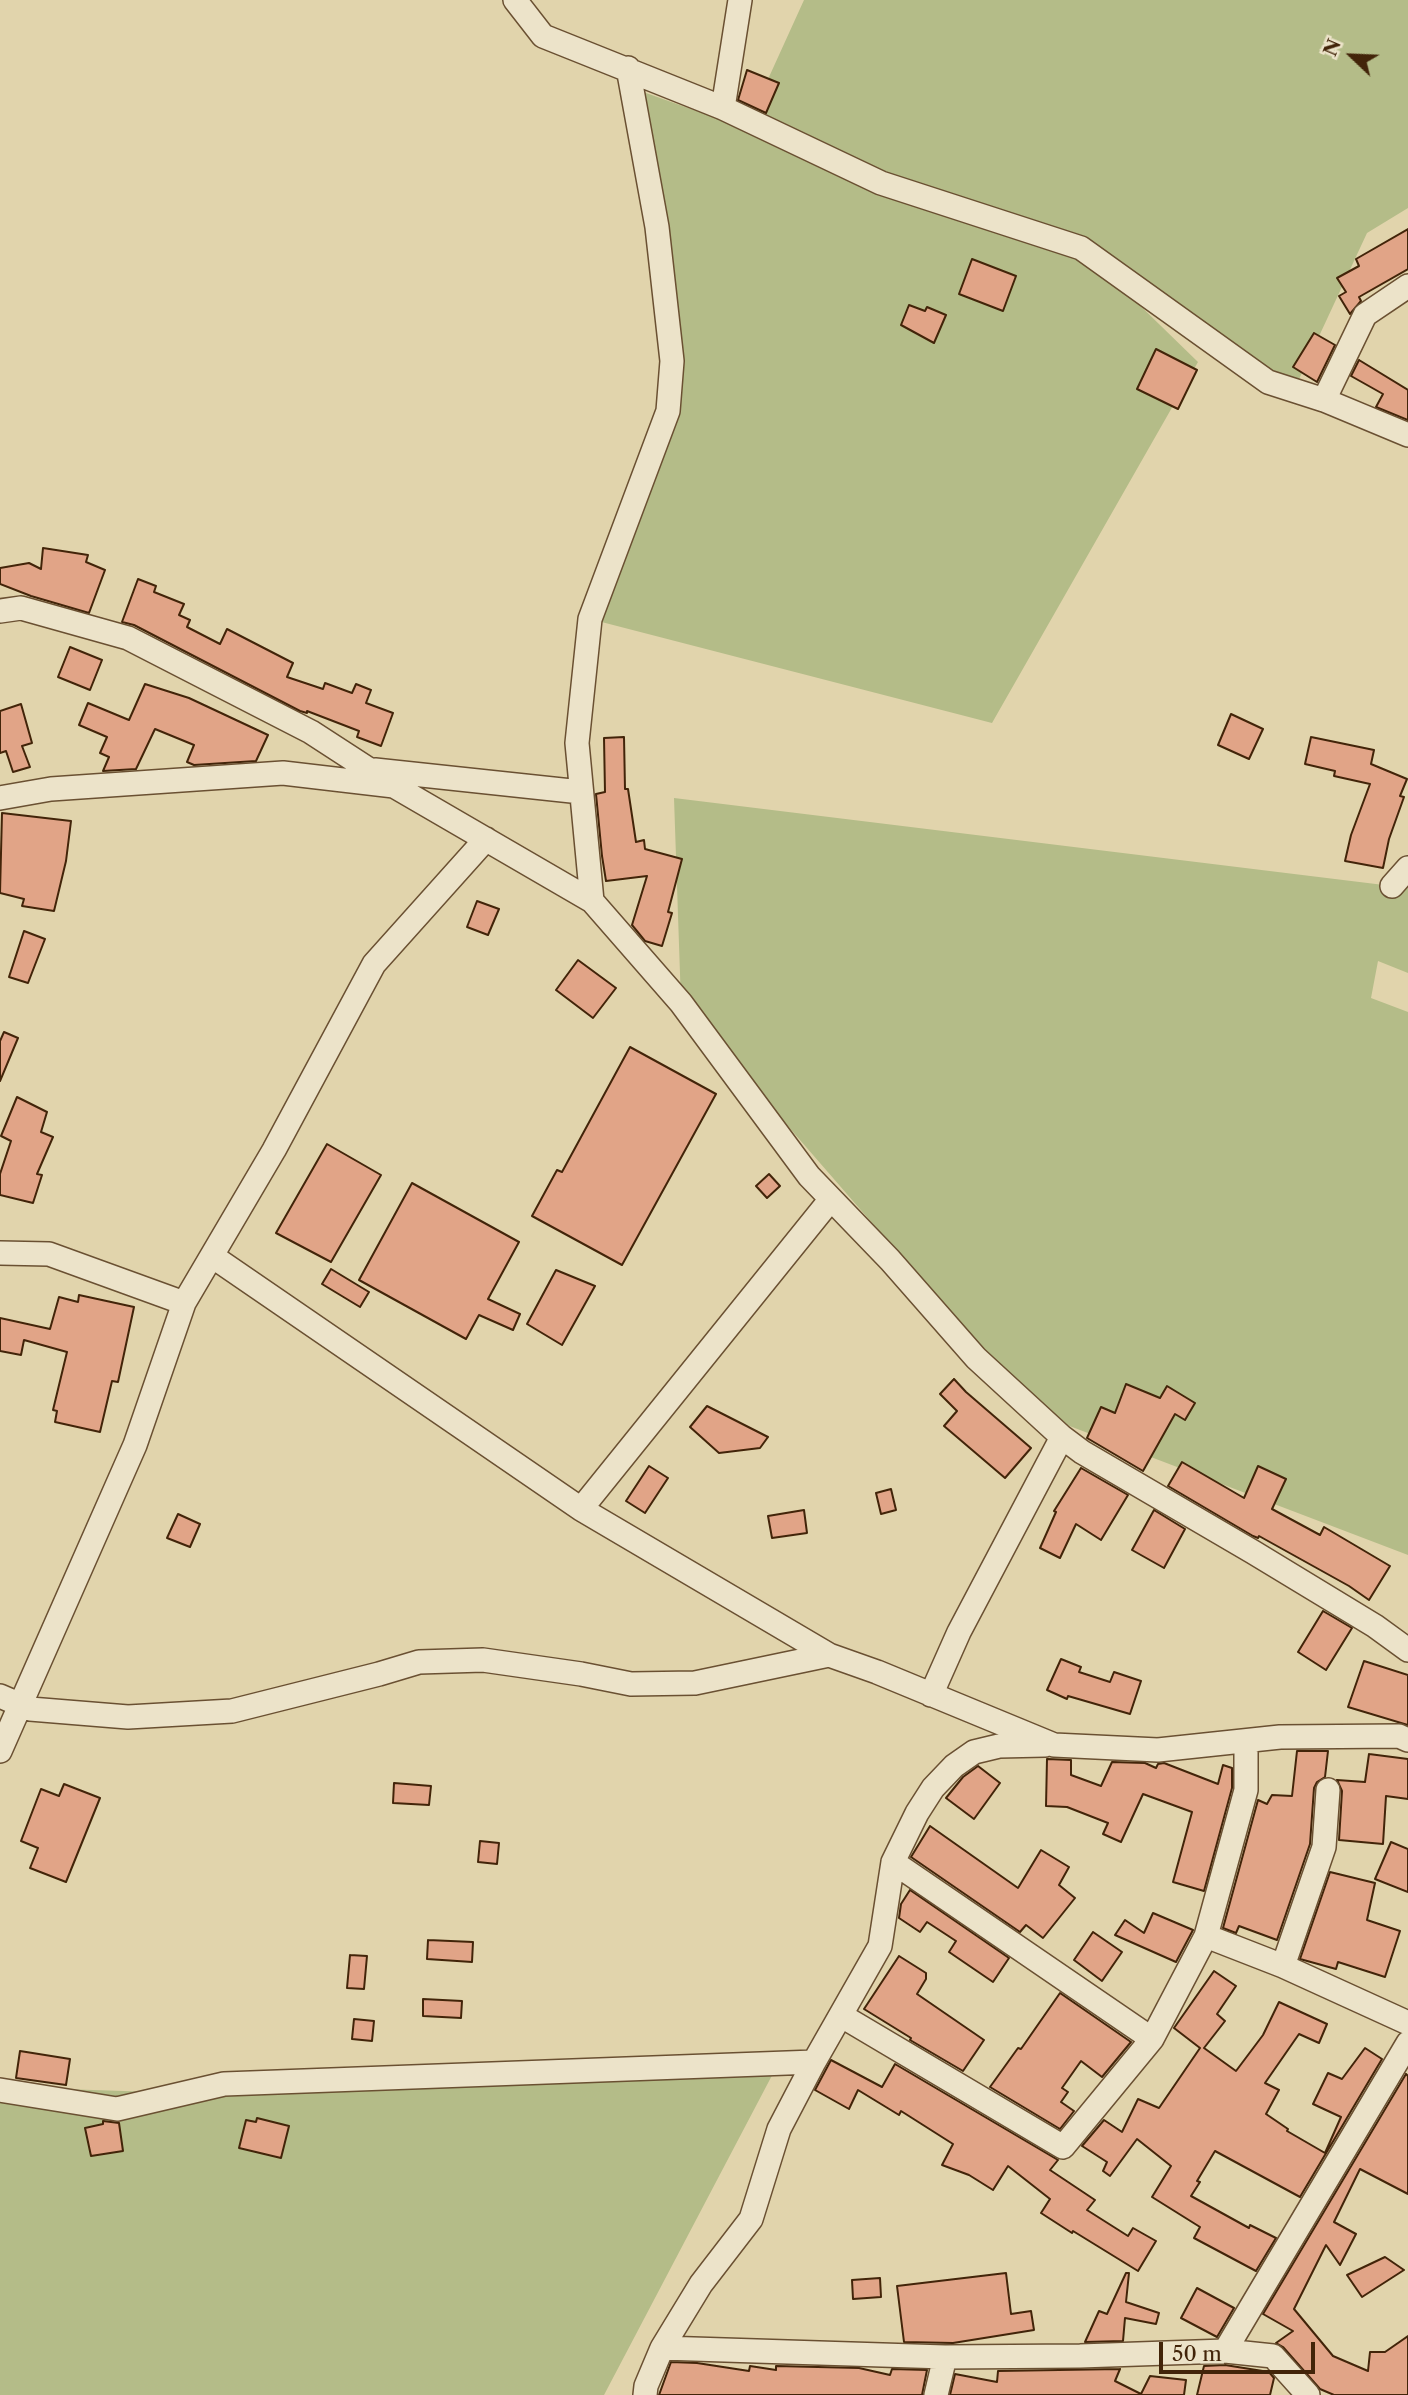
<!DOCTYPE html>
<style>
body{margin:0}
#map{position:relative;width:1408px;height:2395px;overflow:hidden;background:#e1d4ac;font-family:"Libre Caslon Text",serif}
canvas{display:block}
.north{position:absolute;left:1317px;top:21px;width:70px;height:70px;-webkit-text-stroke:5px #ece3c9;paint-order:stroke;rotate:293deg;font-size:19px;font-weight:700;line-height:28px;text-align:center;color:#422409}
.north::after{content:'';display:block;margin:auto;width:24px;height:32px;background:#422409;clip-path:polygon(50% 0,100% 100%,50% 72%,0 100%)}
.scale{position:absolute;left:1159px;top:2342px;width:156px;height:32px;box-sizing:border-box;border:4px solid #422409;border-top:0;padding-left:9px;font-size:21px;line-height:24px;white-space:nowrap;color:#422409;-webkit-text-stroke:5px #ece3c9;paint-order:stroke}
</style>
<div id="map">
<canvas width="1408" height="2395"></canvas>
<div class="north">N</div>
<div class="scale">50 m</div>
</div>
<script>
const c = document.querySelector('canvas').getContext('2d');
c.lineJoin = 'round';
function paint(path, color) {
  c.fillStyle = color;
  c.fill(path, 'evenodd');
}
function toPath(rows) {
  const path = new Path2D();
  for (const r of rows) {
    path.moveTo(r[0], r[1]);
    for (let i = 2; i < r.length; i += 2) path.lineTo(r[i], r[i + 1]);
  }
  return path;
}
function trace(path, color, width, dash) {
  c.strokeStyle = color;
  c.lineWidth = width;
  c.lineCap = dash ? 'butt' : 'round';
  c.setLineDash(dash || []);
  c.stroke(path);
}
paint(toPath([
 [804,0,1408,0,1408,208,1367,233,1294,390,1086,253,1198,362,992,723,590,619,672,361,632,88,1039,233,749,121],
 [674,798,1392,886,1408,868,1408,973,1378,961,1371,998,1408,1012,1408,1555,1038,1414,681,1003],
 [778,2064,604,2395,0,2395,0,2087,186,2093]
]), '#b4bc88');
const building = toPath([
 [747,70,779,83,766,113,738,100,747,70],
 [1408,229,1408,269,1359,297,1361,301,1350,314,1339,296,1346,292,1337,278,1359,266,1356,259,1408,229],
 [972,259,1016,276,1003,311,959,294,972,259],
 [909,305,925,311,927,307,946,315,934,343,901,325,909,305],
 [1314,333,1335,345,1317,382,1293,367,1314,333],
 [1156,349,1197,370,1178,409,1137,389,1156,349],
 [1359,360,1408,390,1408,420,1376,407,1383,394,1351,376,1359,360],
 [43,548,88,555,86,562,105,570,89,613,31,596,0,584,0,568,29,563,41,569,43,548],
 [138,579,156,586,154,592,184,604,179,615,190,620,187,627,220,644,227,629,293,663,287,677,323,689,325,683,352,693,356,684,371,690,366,703,393,713,381,746,357,737,359,731,307,711,307,713,300,711,134,625,122,622,138,579],
 [70,647,102,660,90,690,58,677,70,647],
 [145,684,189,698,268,735,256,761,194,765,187,762,194,745,155,729,136,769,103,771,109,757,100,753,107,737,79,725,88,703,129,720,145,684],
 [21,704,32,743,22,746,30,767,13,772,6,751,0,753,0,711,21,704],
 [1231,714,1263,729,1249,759,1218,745,1231,714],
 [624,737,625,789,628,789,636,842,644,840,645,849,682,859,668,912,672,913,662,946,645,941,632,925,647,876,606,881,602,856,596,794,605,792,604,738,624,737],
 [1311,737,1374,750,1371,764,1407,779,1400,796,1404,797,1389,839,1383,868,1345,861,1351,835,1370,784,1334,776,1335,771,1305,764,1311,737],
 [2,813,71,821,66,861,54,911,22,906,24,899,0,893,2,813],
 [477,901,499,909,488,935,467,927,477,901],
 [24,931,45,939,28,983,9,977,24,931],
 [578,960,616,988,593,1018,556,990,578,960],
 [4,1032,18,1038,0,1081,0,1041,4,1032],
 [630,1047,716,1094,622,1265,532,1216,557,1170,562,1172,630,1047],
 [17,1097,47,1112,41,1132,53,1137,37,1174,42,1175,33,1203,0,1195,0,1174,11,1141,1,1136,17,1097],
 [327,1144,381,1175,331,1262,276,1233,327,1144],
 [769,1174,780,1186,767,1198,756,1186,769,1174],
 [412,1183,519,1242,488,1299,520,1314,513,1330,479,1315,466,1339,359,1280,412,1183],
 [331,1269,369,1292,360,1307,322,1284,331,1269],
 [556,1270,595,1286,562,1345,527,1324,556,1270],
 [79,1295,134,1307,118,1382,112,1381,100,1432,55,1422,57,1411,53,1410,67,1352,24,1340,21,1355,0,1351,0,1318,50,1329,59,1297,78,1302,79,1295],
 [954,1379,966,1392,1031,1448,1005,1478,944,1426,957,1411,940,1394,954,1379],
 [1126,1384,1160,1398,1167,1386,1195,1403,1185,1420,1175,1414,1143,1471,1087,1438,1101,1407,1115,1413,1126,1384],
 [707,1406,768,1437,760,1448,719,1453,690,1427,707,1406],
 [1182,1462,1244,1498,1258,1466,1286,1479,1272,1509,1320,1535,1324,1527,1390,1566,1369,1600,1349,1586,1259,1536,1258,1538,1253,1536,1168,1486,1182,1462],
 [649,1466,668,1478,645,1513,626,1501,649,1466],
 [1081,1468,1128,1495,1101,1540,1076,1524,1060,1558,1040,1548,1056,1512,1054,1511,1081,1468],
 [891,1489,896,1510,881,1514,876,1493,891,1489],
 [804,1510,807,1533,772,1538,768,1516,804,1510],
 [1154,1510,1185,1529,1164,1568,1132,1550,1154,1510],
 [178,1514,200,1524,190,1547,167,1538,178,1514],
 [1323,1611,1352,1628,1326,1670,1298,1652,1323,1611],
 [1061,1659,1081,1667,1079,1672,1110,1682,1114,1672,1141,1681,1130,1714,1068,1696,1067,1699,1047,1690,1061,1659],
 [1364,1661,1408,1675,1408,1725,1348,1707,1364,1661],
 [1297,1751,1328,1751,1325,1777,1317,1782,1314,1788,1310,1844,1277,1940,1239,1926,1236,1933,1223,1928,1258,1800,1267,1804,1272,1795,1292,1796,1297,1751],
 [1369,1754,1408,1759,1408,1799,1386,1796,1383,1844,1339,1840,1342,1791,1337,1780,1365,1782,1369,1754],
 [1047,1759,1071,1760,1071,1775,1101,1786,1112,1762,1145,1763,1156,1768,1158,1764,1164,1763,1218,1784,1223,1765,1232,1768,1232,1788,1204,1891,1173,1882,1192,1812,1143,1794,1121,1842,1103,1834,1108,1823,1067,1807,1046,1806,1047,1759],
 [978,1766,1000,1783,974,1819,946,1798,963,1777,978,1766],
 [394,1783,431,1786,429,1805,393,1803,394,1783],
 [64,1784,100,1798,66,1882,30,1868,38,1848,21,1841,41,1789,59,1796,64,1784],
 [930,1826,1018,1888,1041,1850,1069,1867,1059,1885,1075,1898,1043,1938,1026,1925,1020,1932,911,1857,930,1826],
 [480,1841,499,1843,497,1864,478,1862,480,1841],
 [1391,1842,1408,1849,1408,1892,1375,1879,1391,1842],
 [1330,1872,1375,1883,1367,1920,1400,1931,1385,1977,1338,1962,1336,1969,1300,1959,1330,1872],
 [910,1890,1009,1958,993,1982,949,1952,956,1941,927,1922,920,1932,899,1918,901,1904,910,1890],
 [1153,1913,1193,1930,1176,1962,1115,1935,1125,1920,1144,1933,1153,1913],
 [1093,1932,1122,1952,1102,1981,1074,1960,1093,1932],
 [428,1940,473,1942,472,1962,427,1959,428,1940],
 [350,1955,367,1956,364,1989,347,1988,350,1955],
 [899,1956,926,1973,926,1979,917,1994,984,2040,963,2071,910,2040,911,2038,864,2009,899,1956],
 [1214,1971,1236,1986,1217,2014,1225,2021,1204,2048,1236,2071,1263,2035,1279,2002,1327,2024,1319,2043,1299,2034,1265,2083,1279,2090,1266,2114,1288,2129,1287,2131,1325,2153,1341,2117,1313,2104,1328,2073,1342,2079,1365,2048,1382,2059,1300,2197,1215,2151,1197,2181,1200,2182,1191,2196,1249,2228,1250,2225,1276,2238,1256,2271,1194,2238,1200,2227,1152,2197,1171,2166,1137,2139,1110,2176,1103,2171,1107,2162,1082,2146,1104,2120,1122,2132,1138,2099,1159,2108,1200,2048,1174,2028,1214,1971],
 [1060,1993,1131,2042,1102,2077,1081,2061,1062,2088,1068,2092,1061,2102,1074,2111,1060,2129,990,2087,1018,2048,1021,2049,1060,1993],
 [423,1999,462,2001,461,2018,423,2016,423,1999],
 [354,2019,374,2021,372,2041,352,2039,354,2019],
 [20,2051,70,2059,66,2085,16,2078,20,2051],
 [831,2060,882,2087,895,2064,1058,2160,1050,2170,1095,2200,1087,2210,1128,2236,1133,2228,1156,2241,1138,2271,1073,2231,1072,2233,1041,2213,1050,2199,1008,2166,993,2190,969,2175,942,2165,953,2144,901,2111,899,2115,858,2090,849,2109,815,2090,831,2060],
 [1406,2074,1408,2076,1408,2194,1360,2169,1334,2222,1356,2234,1340,2265,1326,2245,1294,2309,1333,2356,1368,2371,1370,2352,1385,2352,1408,2336,1408,2395,1334,2395,1320,2389,1283,2347,1276,2343,1293,2331,1263,2314,1406,2074],
 [257,2118,289,2126,281,2158,239,2148,246,2120,256,2122,257,2118],
 [103,2121,119,2123,123,2151,91,2156,85,2128,103,2124,103,2121],
 [1385,2257,1404,2270,1362,2297,1347,2275,1385,2257],
 [1006,2273,1011,2314,1031,2311,1034,2330,953,2343,904,2342,897,2286,1006,2273],
 [1126,2273,1129,2273,1126,2302,1159,2313,1156,2324,1125,2318,1123,2341,1085,2342,1099,2311,1107,2314,1126,2273],
 [880,2278,881,2297,853,2299,852,2280,880,2278],
 [1197,2288,1234,2308,1217,2337,1181,2318,1197,2288],
 [671,2362,697,2363,749,2371,750,2366,776,2370,776,2366,859,2368,890,2375,892,2369,927,2370,922,2395,659,2395,671,2362],
 [1225,2365,1269,2372,1274,2378,1270,2395,1197,2395,1204,2366,1225,2365],
 [1120,2369,1115,2381,1141,2394,1150,2376,1186,2380,1184,2395,950,2395,955,2374,997,2382,998,2371,1120,2369]
]);
paint(building, '#e1a487');
trace(building, '#422409', 2);
const minor = toPath([
 [515,0,543,36,723,108,881,183,1081,248,1268,382,1324,400,1408,435],
 [723,108,740,0],
 [1324,400,1365,315,1408,286],
 [0,611,21,608,128,638,311,732,388,782],
 [375,770,581,792],
 [0,798,51,789,283,773,394,786,592,901,681,1003,809,1176,890,1260,976,1358,1062,1437,1082,1452,1253,1552,1375,1626,1408,1650],
 [1392,886,1408,868],
 [592,901,577,743,590,619,668,411,672,361,657,227,628,68],
 [0,1253,49,1254,184,1303,135,1445,0,1751],
 [212,1256,581,1509,829,1655],
 [184,1303,274,1150,374,964,486,839],
 [581,1509,831,1199],
 [931,1695,959,1632,1062,1437],
 [0,1696,30,1709,128,1717,232,1711,379,1674,419,1662,483,1660,581,1674,631,1684,695,1683,829,1655,877,1672,1054,1745,1158,1750,1280,1737,1399,1736,1408,1740],
 [893,1862,1152,2039,1206,1936,1283,1966,1408,2023],
 [1206,1936,1246,1790,1246,1741],
 [1283,1966,1324,1847,1328,1790],
 [842,2016,1063,2147,1152,2039],
 [0,2090,117,2109,224,2084,814,2062],
 [662,2348,701,2284,751,2219,779,2129,814,2062,880,1946,893,1862,917,1813,933,1788,954,1766,974,1752,999,1746,1045,1745],
 [1225,2351,1408,2043],
 [645,2395,646,2386,662,2348,945,2357,1080,2356,1225,2351,1273,2356,1308,2395],
 [936,2395,945,2357]
]);
trace(minor, '#6a5032', 26);
trace(minor, '#ece3c9', 23);
</script>
